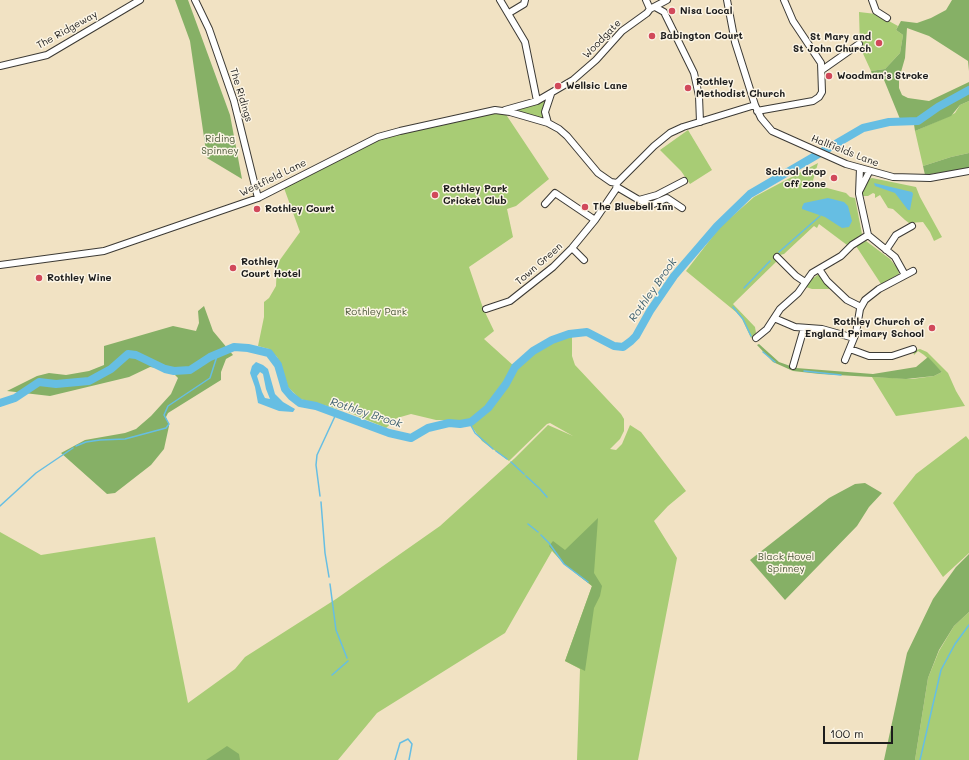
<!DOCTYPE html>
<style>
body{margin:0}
#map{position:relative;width:969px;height:760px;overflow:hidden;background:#f1e2c3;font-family:Mali,sans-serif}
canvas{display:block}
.scale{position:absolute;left:823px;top:726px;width:70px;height:18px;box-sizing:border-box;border:2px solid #1c1c1c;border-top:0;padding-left:5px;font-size:12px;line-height:14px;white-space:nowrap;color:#1c1c1c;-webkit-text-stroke:3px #fcf5e5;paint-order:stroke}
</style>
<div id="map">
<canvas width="969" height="760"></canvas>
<div class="scale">100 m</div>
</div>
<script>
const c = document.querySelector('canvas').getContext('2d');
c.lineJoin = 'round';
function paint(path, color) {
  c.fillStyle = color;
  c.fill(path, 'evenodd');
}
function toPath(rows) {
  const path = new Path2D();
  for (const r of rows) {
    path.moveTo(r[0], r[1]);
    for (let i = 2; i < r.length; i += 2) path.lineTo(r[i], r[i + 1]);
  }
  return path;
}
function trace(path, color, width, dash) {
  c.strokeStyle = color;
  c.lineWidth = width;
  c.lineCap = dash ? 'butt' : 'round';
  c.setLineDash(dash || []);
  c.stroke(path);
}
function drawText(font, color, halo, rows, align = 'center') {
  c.font = font + ' Mali,sans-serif';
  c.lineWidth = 3;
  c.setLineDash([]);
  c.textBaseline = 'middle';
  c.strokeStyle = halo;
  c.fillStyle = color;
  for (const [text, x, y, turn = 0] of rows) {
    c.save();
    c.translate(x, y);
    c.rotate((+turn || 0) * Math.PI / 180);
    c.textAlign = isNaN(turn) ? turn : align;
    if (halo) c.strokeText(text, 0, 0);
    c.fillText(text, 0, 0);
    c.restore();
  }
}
paint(toPath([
 [859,12,876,14,898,26,896,30,903,35,900,53,885,69,871,71,860,47],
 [544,100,546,101,544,120,519,112,519,108],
 [969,101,969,153,951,157,923,166,915,131,947,117,955,113,960,105],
 [493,113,505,113,549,179,516,206,507,209,513,237,469,267,483,308,494,331,484,339,515,367,533,351,552,340,572,334,572,356,575,365,621,414,624,419,624,431,620,439,610,449,616,450,622,444,630,425,641,432,686,491,668,506,654,521,677,558,638,760,577,760,580,669,565,661,592,586,564,564,552,551,505,633,377,713,338,760,0,760,0,532,41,555,155,537,188,703,235,669,245,657,336,599,440,526,515,458,548,425,573,436,550,423,547,424,509,461,482,441,467,420,457,422,449,420,436,420,411,414,397,418,386,428,346,411,300,399,288,387,281,365,277,357,269,349,258,346,264,317,264,302,269,298,276,286,277,264,300,232,284,188,357,149,385,137],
 [688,130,712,170,690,184,681,171,660,150],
 [818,163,812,184,846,193,850,197,855,198,862,234,847,245,819,224,817,228,814,226,784,254,780,255,776,253,773,257,777,261,733,304,755,327,756,333,751,338,742,319,736,312,686,271,720,227,754,197],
 [872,178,916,187,920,197,942,237,934,241,930,232,923,222,909,223,905,220,893,209,888,208,880,195,875,198,875,194,873,193,868,196,862,196,862,191,869,179],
 [866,241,890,259,898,269,899,274,881,284,856,246],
 [819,274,830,287,829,289,812,289,806,287,812,279],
 [920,349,927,352,948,373,956,391,965,406,896,416,872,377,912,379,934,376,942,372,924,355,918,351,914,355,913,351],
 [966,436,969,440,969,553,943,577,893,503,916,474],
 [969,612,969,760,915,760,928,678,939,651,954,626]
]), '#a8cc75');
paint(toPath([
 [175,0,188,0,230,115,242,179,207,158,190,41],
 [952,0,969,0,969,71,968,61,929,36,907,28,905,58,899,79,899,88,902,95,908,98,929,101,969,82,969,101,960,105,951,116,915,131,913,118,900,119,882,75,880,73,872,75,871,71,885,69,900,53,903,35,896,30,901,21,917,23,931,18,946,10],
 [969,153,969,168,925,175,923,166,951,157],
 [204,306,213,331,233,355,226,359,221,372,221,380,168,413,166,417,169,426,164,449,151,465,115,493,107,494,61,453,85,440,125,433,136,429,151,416,171,394,178,378,170,370,150,367,129,377,50,396,7,391,37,376,49,373,66,375,89,371,104,365,104,346,173,326,196,331,199,323,198,311],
 [759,344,779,362,796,368,873,374,916,367,928,357,942,372,934,376,906,379,820,374,793,371,773,362,757,345],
 [865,483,882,493,869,507,857,526,785,600,750,560,829,498,855,484],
 [598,518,594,573,602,586,600,596,594,608,585,671,565,661,592,586,564,564,549,546,553,541,565,550],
 [969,554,969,612,954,626,939,650,928,678,915,760,884,760,907,653,933,599,956,567],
 [227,746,239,754,240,760,206,760]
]), '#86b066');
paint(toPath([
 [874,183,912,192,913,194,910,210,908,210,895,193,875,186],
 [828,198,844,202,848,206,852,221,849,227,842,228,825,217,802,209,802,207,804,203],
 [256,362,263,365,268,369,275,394,283,402,295,409,293,412,279,411,258,403,255,387,250,373,252,366],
 [260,372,263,374,266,389,270,399,265,398,262,392,257,376]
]), '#66bee3');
trace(toPath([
 [779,252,820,216],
 [744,288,770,261],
 [733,307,743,319,751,336],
 [763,352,775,362],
 [804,371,841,375],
 [469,422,475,433,493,449],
 [76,446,86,442,100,440,125,439,166,428,169,424,164,415,168,406,210,378,218,353],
 [496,451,507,459],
 [511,462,524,474],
 [526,476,539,488],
 [540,489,547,497],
 [320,496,316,465,317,455,336,414],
 [321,502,325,553,329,577],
 [0,506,36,473,73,448],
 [528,524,538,532],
 [541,535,549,543,564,564,588,582],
 [330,584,336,630,347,658],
 [332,675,348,661],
 [395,760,400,743,408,739,412,744,409,760],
 [920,760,941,670,955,644,969,625]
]), '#66bee3', 1.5);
trace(toPath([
 [0,403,15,398,39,382,56,384,89,381,111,369,128,354,136,355,165,369,174,371,190,370,210,357,234,347,248,348,269,353,278,365,285,389,291,396,300,403,316,406,389,433,411,438,428,428,449,423,460,424,471,422,488,408,506,384,515,367,533,351,552,340,569,334,587,332,614,346,623,347,631,341,636,336,650,311,674,276,717,226,750,194,863,128,889,122,918,121,938,107,969,90]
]), '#66bee3', 8);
const minor = toPath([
 [195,0,209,29,234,101,258,198],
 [500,0,525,42,537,101],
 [646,0,650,9],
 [727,0,735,42,755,105,761,118,772,131,846,164,893,177,930,178,969,171],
 [872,0,876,11,887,18],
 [655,7,664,12,694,73,699,96,700,122],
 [509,13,524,4,525,0],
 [0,66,47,55,140,0],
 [822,70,859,44],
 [505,110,537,101,573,80,596,60,622,31,647,13,650,9,667,0],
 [757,111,813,101,819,97,822,92,821,63,793,21,784,0],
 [548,123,545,112,551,94],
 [860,168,859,194,868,235,895,257,905,275],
 [617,183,654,146,670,133,683,127,755,105],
 [617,187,639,200,657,195,684,181],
 [860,190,869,172],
 [639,200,651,205,667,198,682,208],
 [545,204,555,193,595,220],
 [572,248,584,260],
 [886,250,896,235,912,226],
 [777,257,796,276,805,282],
 [0,265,104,251,258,198,378,137,400,131,495,110,510,112,548,123,559,129,567,136,598,173,611,182,617,183],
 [819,269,827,281,847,300,861,307],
 [486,309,510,301,553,267,572,248,595,220,616,189,617,183],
 [774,318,795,327,822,329,854,338],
 [756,338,767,329,780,309,798,293,812,273,841,256,852,245,868,235],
 [850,349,869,356,892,356,913,349],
 [845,360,856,333,860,309,865,300,879,289,913,271],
 [793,366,804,328]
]);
trace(minor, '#3c3a35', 8);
trace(minor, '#fff', 6);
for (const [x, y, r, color] of [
 [672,11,4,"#d1495b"],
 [652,36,4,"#d1495b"],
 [879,43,4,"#d1495b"],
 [829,76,4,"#d1495b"],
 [558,86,4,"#d1495b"],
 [688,88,4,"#d1495b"],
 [834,178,4,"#d1495b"],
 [435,195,4,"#d1495b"],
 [585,207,4,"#d1495b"],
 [257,209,4,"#d1495b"],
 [233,268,4,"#d1495b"],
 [39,278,4,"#d1495b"],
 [932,328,4,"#d1495b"]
]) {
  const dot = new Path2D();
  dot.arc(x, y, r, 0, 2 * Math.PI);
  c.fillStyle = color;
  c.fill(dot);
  trace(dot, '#fcf5e5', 1.5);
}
drawText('bold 10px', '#1c1c1c', '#fcf5e5', [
 ["Nisa Local",680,11],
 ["Babington Court",660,36],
 ["St Mary and",871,37,"right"],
 ["St John Church",871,49,"right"],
 ["Woodman's Stroke",837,76],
 ["Rothley",696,82],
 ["Methodist Church",696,94],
 ["Wellsic Lane",566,86],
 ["School drop",826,172,"right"],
 ["off zone",826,184,"right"],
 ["Rothley Park",443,189],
 ["Cricket Club",443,201],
 ["The Bluebell Inn",593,207],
 ["Rothley Court",265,209],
 ["Rothley",241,262],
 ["Court Hotel",241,274],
 ["Rothley Wine",47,278],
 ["Rothley Church of",924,322,"right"],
 ["England Primary School",924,334,"right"]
], 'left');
drawText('10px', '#1c1c1c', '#fcf5e5', [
 ["The Ridgeway",67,30,-29],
 ["Woodgate",602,39,-46],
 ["The Ridings",241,95,73],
 ["Hallfields Lane",845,151,21],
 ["Westfield Lane",273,178,-26],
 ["Town Green",539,264,-41]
]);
drawText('10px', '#4d5a3b', '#fcf5e5', [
 ["Riding",220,139],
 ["Spinney",220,151],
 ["Rothley Park",376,312],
 ["Black Hovel",786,557],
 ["Spinney",786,569]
]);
drawText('italic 11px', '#3a5d6c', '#fcf5e5', [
 ["Rothley Brook",653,290,-55],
 ["Rothley Brook",366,413,18]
]);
</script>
